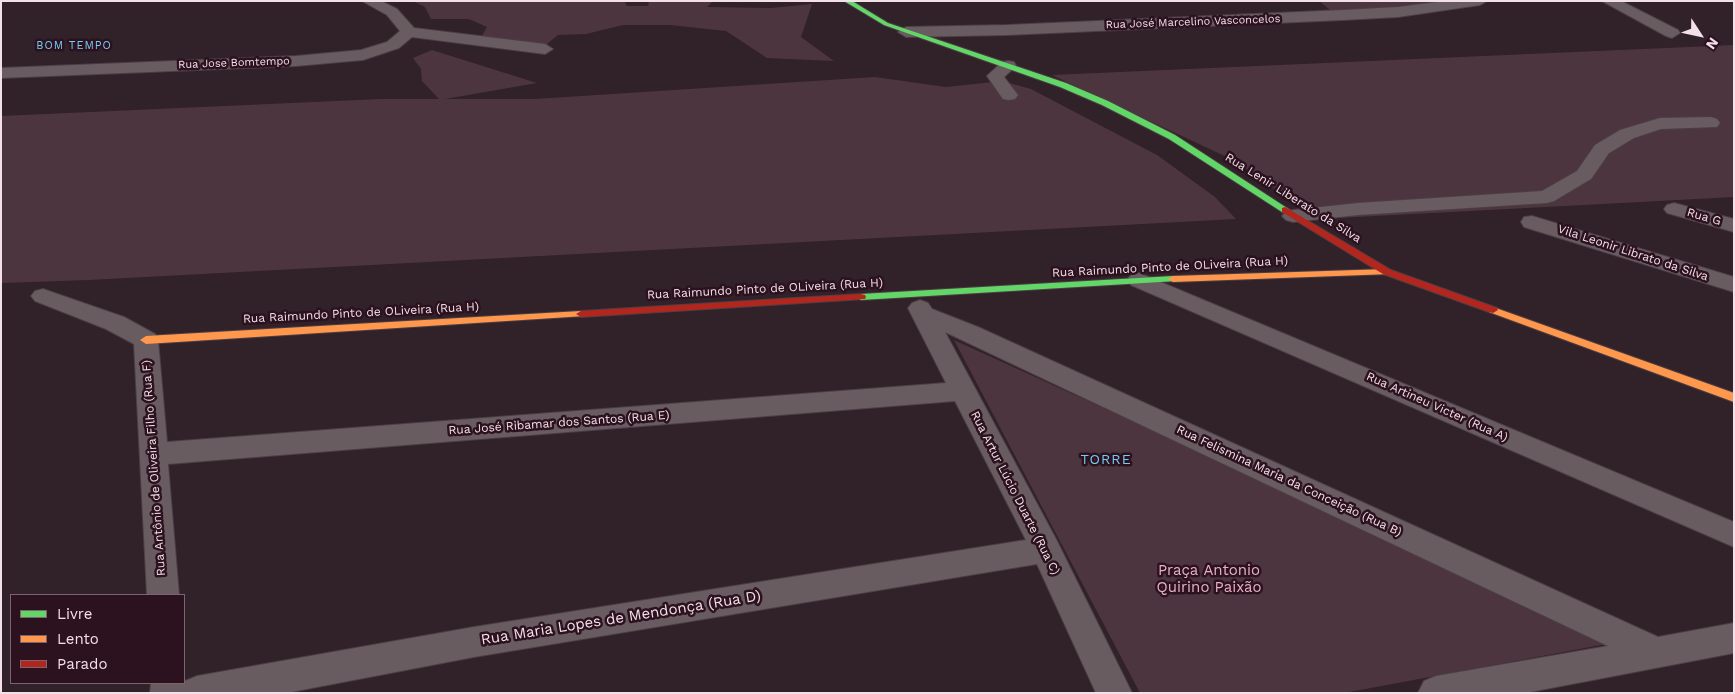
<!DOCTYPE html>
<meta charset="utf-8">
<style>
body{margin:0}
#map{position:relative;width:1735px;height:694px;overflow:hidden;background:#312129;font-family:"Work Sans",sans-serif}
canvas{display:block}
.frame{position:absolute;inset:0;border:2px solid #f4e0e8;pointer-events:none}
.legend{position:absolute;left:10px;top:594px;width:175px;height:90px;box-sizing:border-box;background:#2c121e;border:1px solid #7c646f;margin:0;padding:6px 9px;list-style:none;font-size:15px;color:#f4e0e8}
.legend li{display:flex;align-items:center;gap:10px;height:25px}
.legend b{width:25px;border:1px solid #7c646f}
.north{position:absolute;left:1675px;top:10px;width:50px;height:50px;-webkit-text-stroke:4px #2c121e;paint-order:stroke;rotate:125deg;font-size:14px;font-weight:700;line-height:20px;text-align:center;color:#f4e0e8}
.north::after{content:'';display:block;margin:auto;width:18px;height:22px;background:#f4e0e8;clip-path:polygon(50% 0,100% 100%,50% 72%,0 100%)}
</style>
<div id="map">
<canvas width="1735" height="694"></canvas>
<div class="frame"></div>
<ul class="legend">
<li><b style="height:6px;background:#63d668"></b>Livre</li>
<li><b style="height:6px;background:#ff974d"></b>Lento</li>
<li><b style="height:6px;background:#b3261e"></b>Parado</li>
</ul>
<div class="north">N</div>
</div>
<script>
const c = document.querySelector('canvas').getContext('2d');
c.lineJoin = 'round';
function paint(path, color) {
  c.fillStyle = color;
  c.fill(path, 'evenodd');
}
function toPath(rows) {
  const path = new Path2D();
  for (const r of rows) {
    path.moveTo(r[0], r[1]);
    for (let i = 2; i < r.length; i += 2) path.lineTo(r[i], r[i + 1]);
  }
  return path;
}
function trace(path, color, width, dash) {
  c.strokeStyle = color;
  c.lineWidth = width;
  c.lineCap = dash ? 'butt' : 'round';
  c.setLineDash(dash || []);
  c.stroke(path);
}
function drawText(font, color, halo, rows, align = 'center') {
  c.font = font + ' "Work Sans",sans-serif';
  c.lineWidth = 5;
  c.setLineDash([]);
  c.textBaseline = 'middle';
  c.strokeStyle = halo;
  c.fillStyle = color;
  for (const [text, x, y, turn = 0] of rows) {
    c.save();
    c.translate(x, y);
    c.rotate((+turn || 0) * Math.PI / 180);
    c.textAlign = isNaN(turn) ? turn : align;
    if (halo) c.strokeText(text, 0, 0);
    c.fillText(text, 0, 0);
    c.restore();
  }
}
paint(toPath([
 [413,1,624,1,627,6,648,6,649,1,713,1,707,7,771,8,812,4,801,37,834,61,767,58,726,31,670,25,623,25,586,34,558,35,547,44,480,39,487,27,469,19,431,19,425,7],
 [1319,1,1467,1,1334,13],
 [1734,45,1734,197,1319,219,1233,160,1052,75],
 [432,50,537,83,445,99,535,99,875,77,946,87,1002,81,1031,89,1157,155,1215,197,1236,219,89,280,1,283,1,116,381,99,439,99,422,81,421,69,413,58],
 [954,340,1617,642,1344,693,1140,693]
]), '#4d353f');
const street = toPath([
 [362,1,381,1,397,9,414,28,545,44,553,49,545,54,412,37,399,48,363,60,296,66,1,78,1,68,296,56,361,50,387,42,400,31,387,15,362,1],
 [1445,1,1487,1,1480,5,1398,17,1343,20,1007,35,906,37,898,32,906,27,1007,25,1343,10,1398,7,1445,1],
 [1602,1,1621,1,1678,30,1680,33,1672,38,1666,36,1602,1],
 [1008,61,1014,62,1016,66,1004,77,1018,95,1015,99,1009,100,1003,99,987,76,1002,62,1008,61],
 [1711,117,1717,119,1720,123,1717,127,1661,129,1634,138,1609,153,1591,179,1554,201,1547,203,1358,215,1293,222,1286,220,1282,216,1286,212,1293,210,1358,203,1542,191,1577,171,1595,145,1620,130,1660,118,1711,117],
 [1674,203,1734,219,1734,232,1667,213,1664,209,1667,205,1674,203],
 [1532,216,1734,277,1734,292,1524,227,1521,222,1524,217,1532,216],
 [1139,273,1734,522,1734,547,1131,285,1127,280,1131,275,1139,273],
 [43,289,124,317,155,334,158,340,167,442,946,383,908,308,912,303,920,300,928,303,932,309,978,327,1658,637,1734,623,1734,653,1525,693,1418,693,1424,681,1436,676,1608,646,945,332,1057,541,1132,693,1096,693,1037,564,474,657,286,693,150,693,151,683,184,683,184,679,185,681,197,676,474,627,1026,540,955,401,168,464,179,595,147,595,134,344,106,329,35,301,31,296,35,291,43,289]
]);
const fast = toPath([
 [844,1,852,1,888,23,1066,83,1108,101,1175,135,1290,210,1285,213,1282,212,1169,139,1102,105,1060,87,884,25,844,1],
 [1173,276,1177,277,1178,279,1177,281,861,300,856,297,861,294,1173,276]
]);
const slow = toPath([
 [1387,269,1392,272,1391,274,1173,282,1168,279,1173,276,1387,269],
 [1493,307,1734,393,1734,402,1489,312,1488,310,1493,307],
 [581,311,585,312,586,314,585,316,146,344,140,340,146,336,581,311]
]);
const jam = toPath([
 [1285,207,1391,270,1497,308,1498,310,1493,313,1489,312,1383,274,1282,212,1282,208,1285,207],
 [861,294,865,295,866,297,865,299,581,317,576,314,581,311,861,294]
]);
trace(street, '#4c3e45', 2);
trace(fast, '#4c3e45', 2);
trace(slow, '#4c3e45', 2);
trace(jam, '#4c3e45', 2);
paint(street, '#685c61');
paint(fast, '#63d668');
paint(slow, '#ff974d');
paint(jam, '#b3261e');
drawText('11px', '#f4e0e8', '#2c121e', [
 ["Rua José Marcelino Vasconcelos",1193,22,-2],
 ["Rua Jose Bomtempo",234,63,-2]
]);
c.letterSpacing = '1px';
drawText('11px', '#76cdf4', '#2c121e', [
 ["BOM TEMPO",74,46]
]);
c.letterSpacing = '0px';
drawText('12px', '#f4e0e8', '#2c121e', [
 ["Rua Lenir Liberato da Silva",1293,198,32],
 ["Rua G",1704,217,16],
 ["Vila Leonir Librato da Silva",1633,253,18],
 ["Rua Raimundo Pinto de OLiveira (Rua H)",1170,267,-3],
 ["Rua Raimundo Pinto de OLiveira (Rua H)",765,289,-3],
 ["Rua Raimundo Pinto de OLiveira (Rua H)",361,313,-3],
 ["Rua Artineu Victer (Rua A)",1437,407,24],
 ["Rua José Ribamar dos Santos (Rua E)",559,423,-4],
 ["Rua Antônio de Oliveira Filho (Rua F)",154,468,-94],
 ["Rua Felismina Maria da Conceição (Rua B)",1289,481,25],
 ["Rua Artur Lúcio Duarte (Rua C)",1015,493,63]
]);
c.letterSpacing = '1px';
drawText('14px', '#76cdf4', '#2c121e', [
 ["TORRE",1106,460]
]);
c.letterSpacing = '0px';
drawText('15px', '#e8b0c8', '#2c121e', [
 ["Praça Antonio",1209,571],
 ["Quirino Paixão",1209,588]
]);
drawText('15px', '#f4e0e8', '#2c121e', [
 ["Rua Maria Lopes de Mendonça (Rua D)",621,618,-9]
]);
</script>
